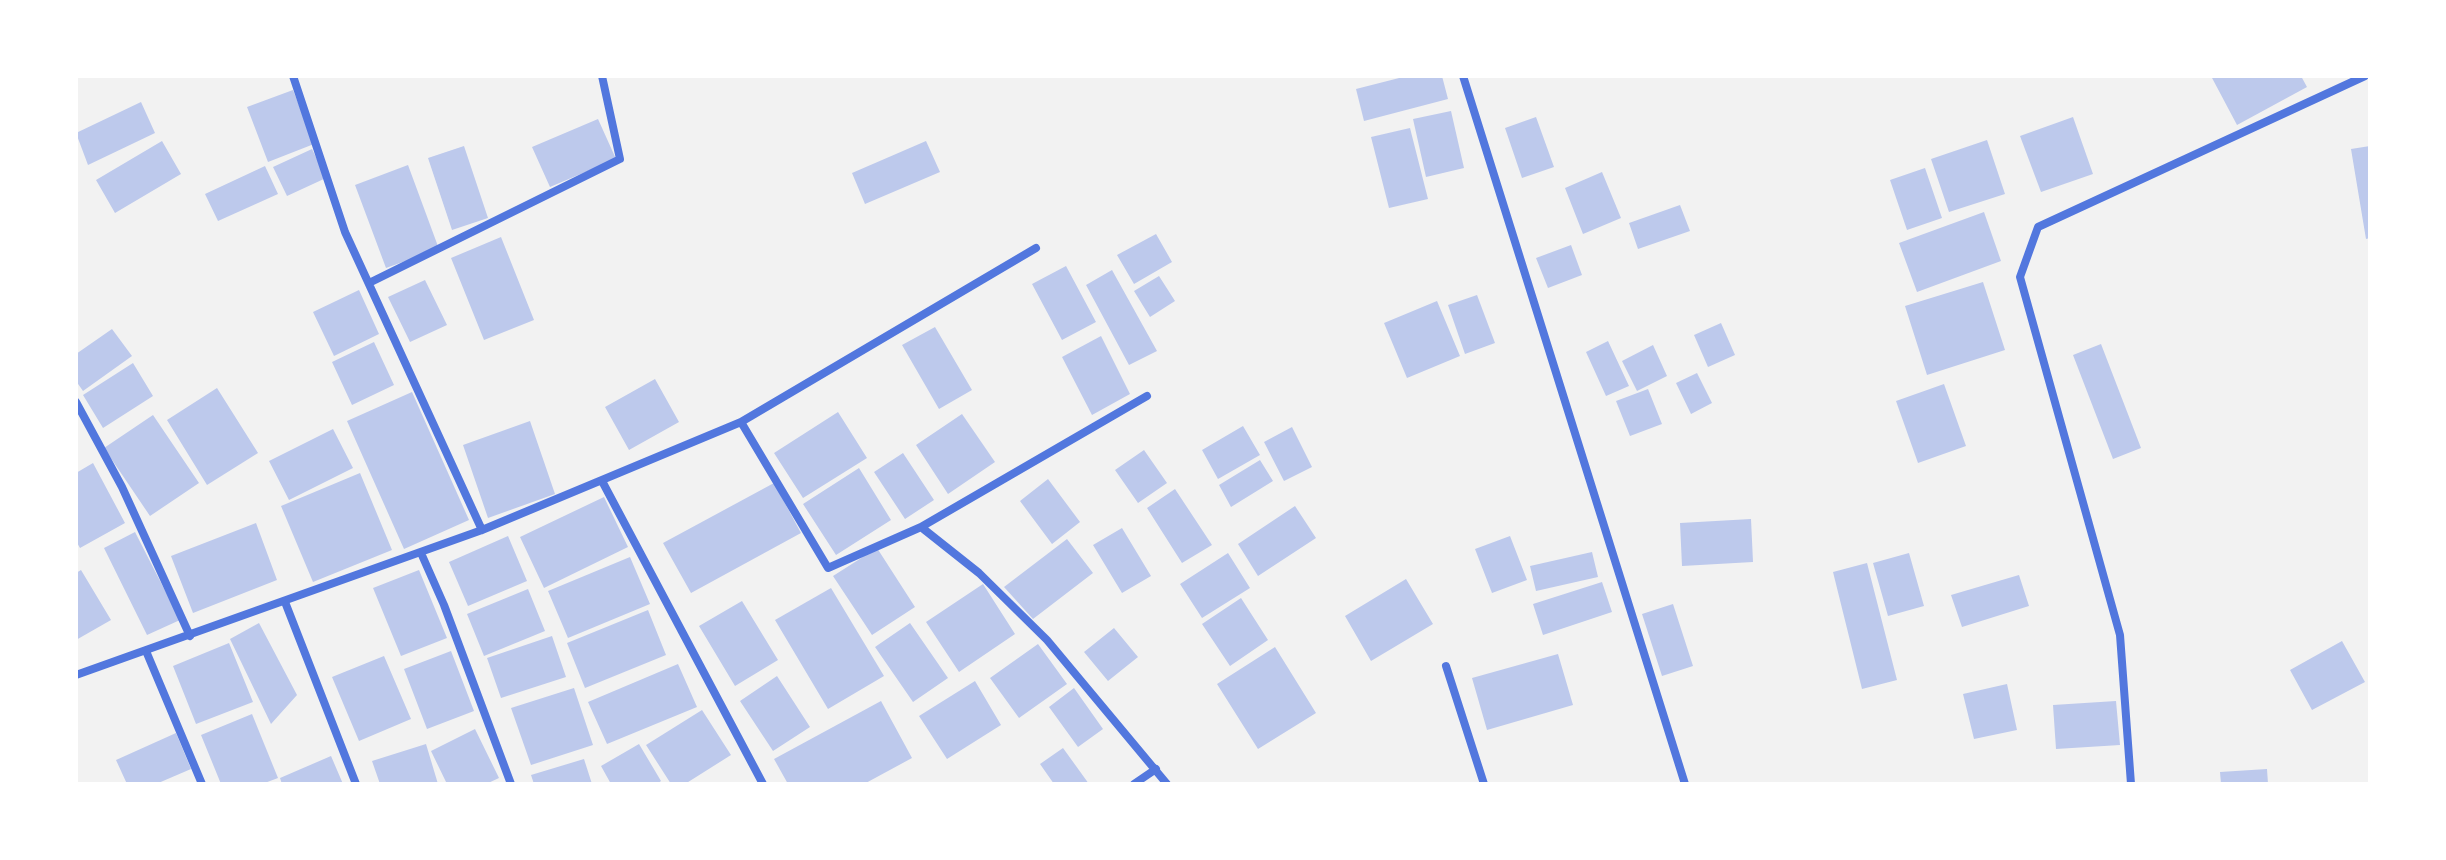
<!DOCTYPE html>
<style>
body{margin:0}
#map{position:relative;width:2446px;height:860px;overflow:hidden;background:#f2f2f2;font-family:Figtree,sans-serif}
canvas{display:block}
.frame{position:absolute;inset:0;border:78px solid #fff;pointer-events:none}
</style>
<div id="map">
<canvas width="2446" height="860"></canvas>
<div class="frame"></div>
</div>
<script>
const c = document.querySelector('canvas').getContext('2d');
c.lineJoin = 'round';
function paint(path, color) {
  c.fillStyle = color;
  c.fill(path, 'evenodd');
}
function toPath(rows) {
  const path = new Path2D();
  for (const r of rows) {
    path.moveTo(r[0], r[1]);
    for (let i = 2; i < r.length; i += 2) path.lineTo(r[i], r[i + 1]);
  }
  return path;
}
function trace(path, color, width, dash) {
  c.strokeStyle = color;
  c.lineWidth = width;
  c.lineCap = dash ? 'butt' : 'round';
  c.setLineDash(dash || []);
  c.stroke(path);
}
paint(toPath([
 [1407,76,1442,76,1448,99,1364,121,1356,89],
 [2211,76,2301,76,2307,87,2237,125],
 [293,90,314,144,268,162,247,107],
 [141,102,155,133,88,165,76,133],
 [1451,111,1464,168,1426,177,1413,119],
 [1536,117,1554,167,1522,178,1505,128],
 [2073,117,2093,174,2041,192,2020,136],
 [598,119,616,159,550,187,532,147],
 [1410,128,1428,199,1389,208,1371,137],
 [1987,140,2005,194,1949,212,1931,159],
 [162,141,181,174,115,213,96,180],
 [926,141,940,172,865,204,852,173],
 [464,146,488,218,452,230,428,158],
 [2370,146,2370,238,2366,239,2351,149],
 [312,149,326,178,287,196,273,167],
 [408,165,439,249,386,268,355,185],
 [265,166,278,194,218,221,205,194],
 [1925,168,1942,218,1907,230,1890,180],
 [1602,172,1621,218,1583,234,1565,188],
 [1680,205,1690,231,1638,249,1629,223],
 [1984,212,2001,261,1917,292,1899,243],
 [1156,234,1172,262,1134,284,1117,255],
 [501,237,534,320,484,340,451,258],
 [1571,245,1582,275,1548,288,1536,258],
 [1066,266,1096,322,1062,340,1032,284],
 [1112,270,1157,351,1129,365,1086,285],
 [1159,276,1175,301,1150,317,1134,291],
 [425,280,447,325,410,342,388,297],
 [1983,282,2005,350,1927,375,1905,306],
 [359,290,379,334,334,356,313,312],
 [1477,295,1495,343,1465,354,1448,305],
 [1437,301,1460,356,1407,378,1384,323],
 [1721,323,1735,355,1708,367,1694,335],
 [935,327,972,390,939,409,902,345],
 [112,329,132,356,83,391,76,381,76,354],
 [1101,336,1130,394,1092,415,1062,357],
 [1608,341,1629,386,1606,396,1586,352],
 [374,342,394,385,352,405,332,362],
 [2101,344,2141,448,2113,459,2073,355],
 [1653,345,1667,376,1637,391,1622,361],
 [133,363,153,396,103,428,83,395],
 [1697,373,1712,403,1691,414,1676,383],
 [655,379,679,422,629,450,605,407],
 [1944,384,1966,446,1918,463,1896,401],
 [217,388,258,453,207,485,167,420],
 [1648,389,1662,424,1630,436,1616,401],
 [412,392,469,520,404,549,347,421],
 [838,412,867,458,803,498,774,453],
 [962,414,995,462,948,494,916,445],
 [153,415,199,483,150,516,104,448],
 [530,421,555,494,488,518,463,445],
 [1243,426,1260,455,1218,479,1202,450],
 [1292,427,1312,467,1284,481,1264,442],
 [333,429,353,468,289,500,269,461],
 [1144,450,1167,483,1138,503,1115,470],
 [903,453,934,500,905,519,874,472],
 [1260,460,1273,481,1231,507,1219,485],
 [93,463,125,523,80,548,76,541,76,473],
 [859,468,891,520,836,555,803,504],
 [360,473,392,550,313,582,281,506],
 [1048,479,1080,522,1052,544,1020,501],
 [774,483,801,533,691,593,663,543],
 [1175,489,1212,545,1182,563,1147,508],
 [604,497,628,547,544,588,520,537],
 [1295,506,1316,538,1258,576,1238,544],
 [1751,519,1753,562,1682,566,1680,523],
 [256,523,277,580,193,613,171,556],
 [1122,528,1151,576,1122,593,1093,545],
 [135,532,180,620,147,635,104,548],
 [508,536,527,581,468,606,449,562],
 [1510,536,1527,580,1492,593,1475,549],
 [1067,539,1093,573,1033,619,1004,587],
 [877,548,915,607,872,635,833,576],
 [1592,552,1598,577,1536,591,1530,566],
 [1228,553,1250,588,1202,618,1180,584],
 [1909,553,1924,606,1888,616,1873,563],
 [630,557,650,604,568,638,548,591],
 [1867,563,1897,680,1862,689,1833,572],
 [81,570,111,620,76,640,76,573],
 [419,570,447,638,401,656,373,588],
 [2019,575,2029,606,1962,627,1951,595],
 [1406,579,1433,624,1371,661,1345,616],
 [1602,582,1612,612,1543,635,1533,604],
 [983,584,1015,634,959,672,926,622],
 [831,588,884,676,828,709,775,620],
 [528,589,545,631,484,656,467,614],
 [1241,598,1268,640,1230,666,1202,624],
 [742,601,778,660,735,686,699,626],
 [1673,604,1693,666,1662,676,1642,614],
 [648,610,666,655,585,688,567,643],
 [259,623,297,695,271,724,230,639],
 [910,623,948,678,913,702,875,647],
 [1114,628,1138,657,1108,681,1084,652],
 [552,636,566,677,501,698,487,658],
 [2342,641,2365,682,2312,710,2290,670],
 [229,643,253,702,196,724,173,666],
 [1038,644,1067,684,1019,718,990,678],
 [1275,647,1316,713,1258,749,1217,684],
 [451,651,474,711,427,729,404,669],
 [1558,654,1573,705,1487,730,1472,678],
 [384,656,411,719,359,741,332,677],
 [678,664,697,707,607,744,588,702],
 [777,676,810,727,773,751,740,701],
 [975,681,1001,725,947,759,919,716],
 [2007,684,2017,730,1974,739,1963,694],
 [574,688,593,745,531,765,511,708],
 [1074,688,1103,729,1078,747,1049,707],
 [881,701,912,758,864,784,788,784,774,759],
 [2116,701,2120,745,2056,749,2053,705],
 [702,710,731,755,685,784,671,784,646,745],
 [252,714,278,778,262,784,221,784,201,735],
 [475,729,499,778,486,784,447,784,431,751],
 [176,733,191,769,156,784,127,784,116,760],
 [426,744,438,784,380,784,372,761],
 [639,744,661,781,657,784,611,784,601,766],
 [1063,748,1089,784,1054,784,1040,764],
 [331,756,343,784,282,784,280,778],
 [584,759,592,784,534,784,531,775],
 [2267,769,2268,784,2221,784,2220,772]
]), '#bdc9ec');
trace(toPath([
 [293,76,345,232,482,530],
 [1463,76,1685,784],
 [369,283,620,159,602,76],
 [76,402,122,487,190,636],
 [741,422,828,568,921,527,1147,396],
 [602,481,763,784],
 [921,527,979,573,1047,640,1167,784],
 [421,553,444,605,511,784],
 [285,602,356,784],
 [146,651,202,784],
 [1446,666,1484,784],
 [76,675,482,530,741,422,1036,248],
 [1134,784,1156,769],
 [2131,784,2120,635,2020,277,2038,227,2365,76]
]), '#5277de', 8);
</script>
